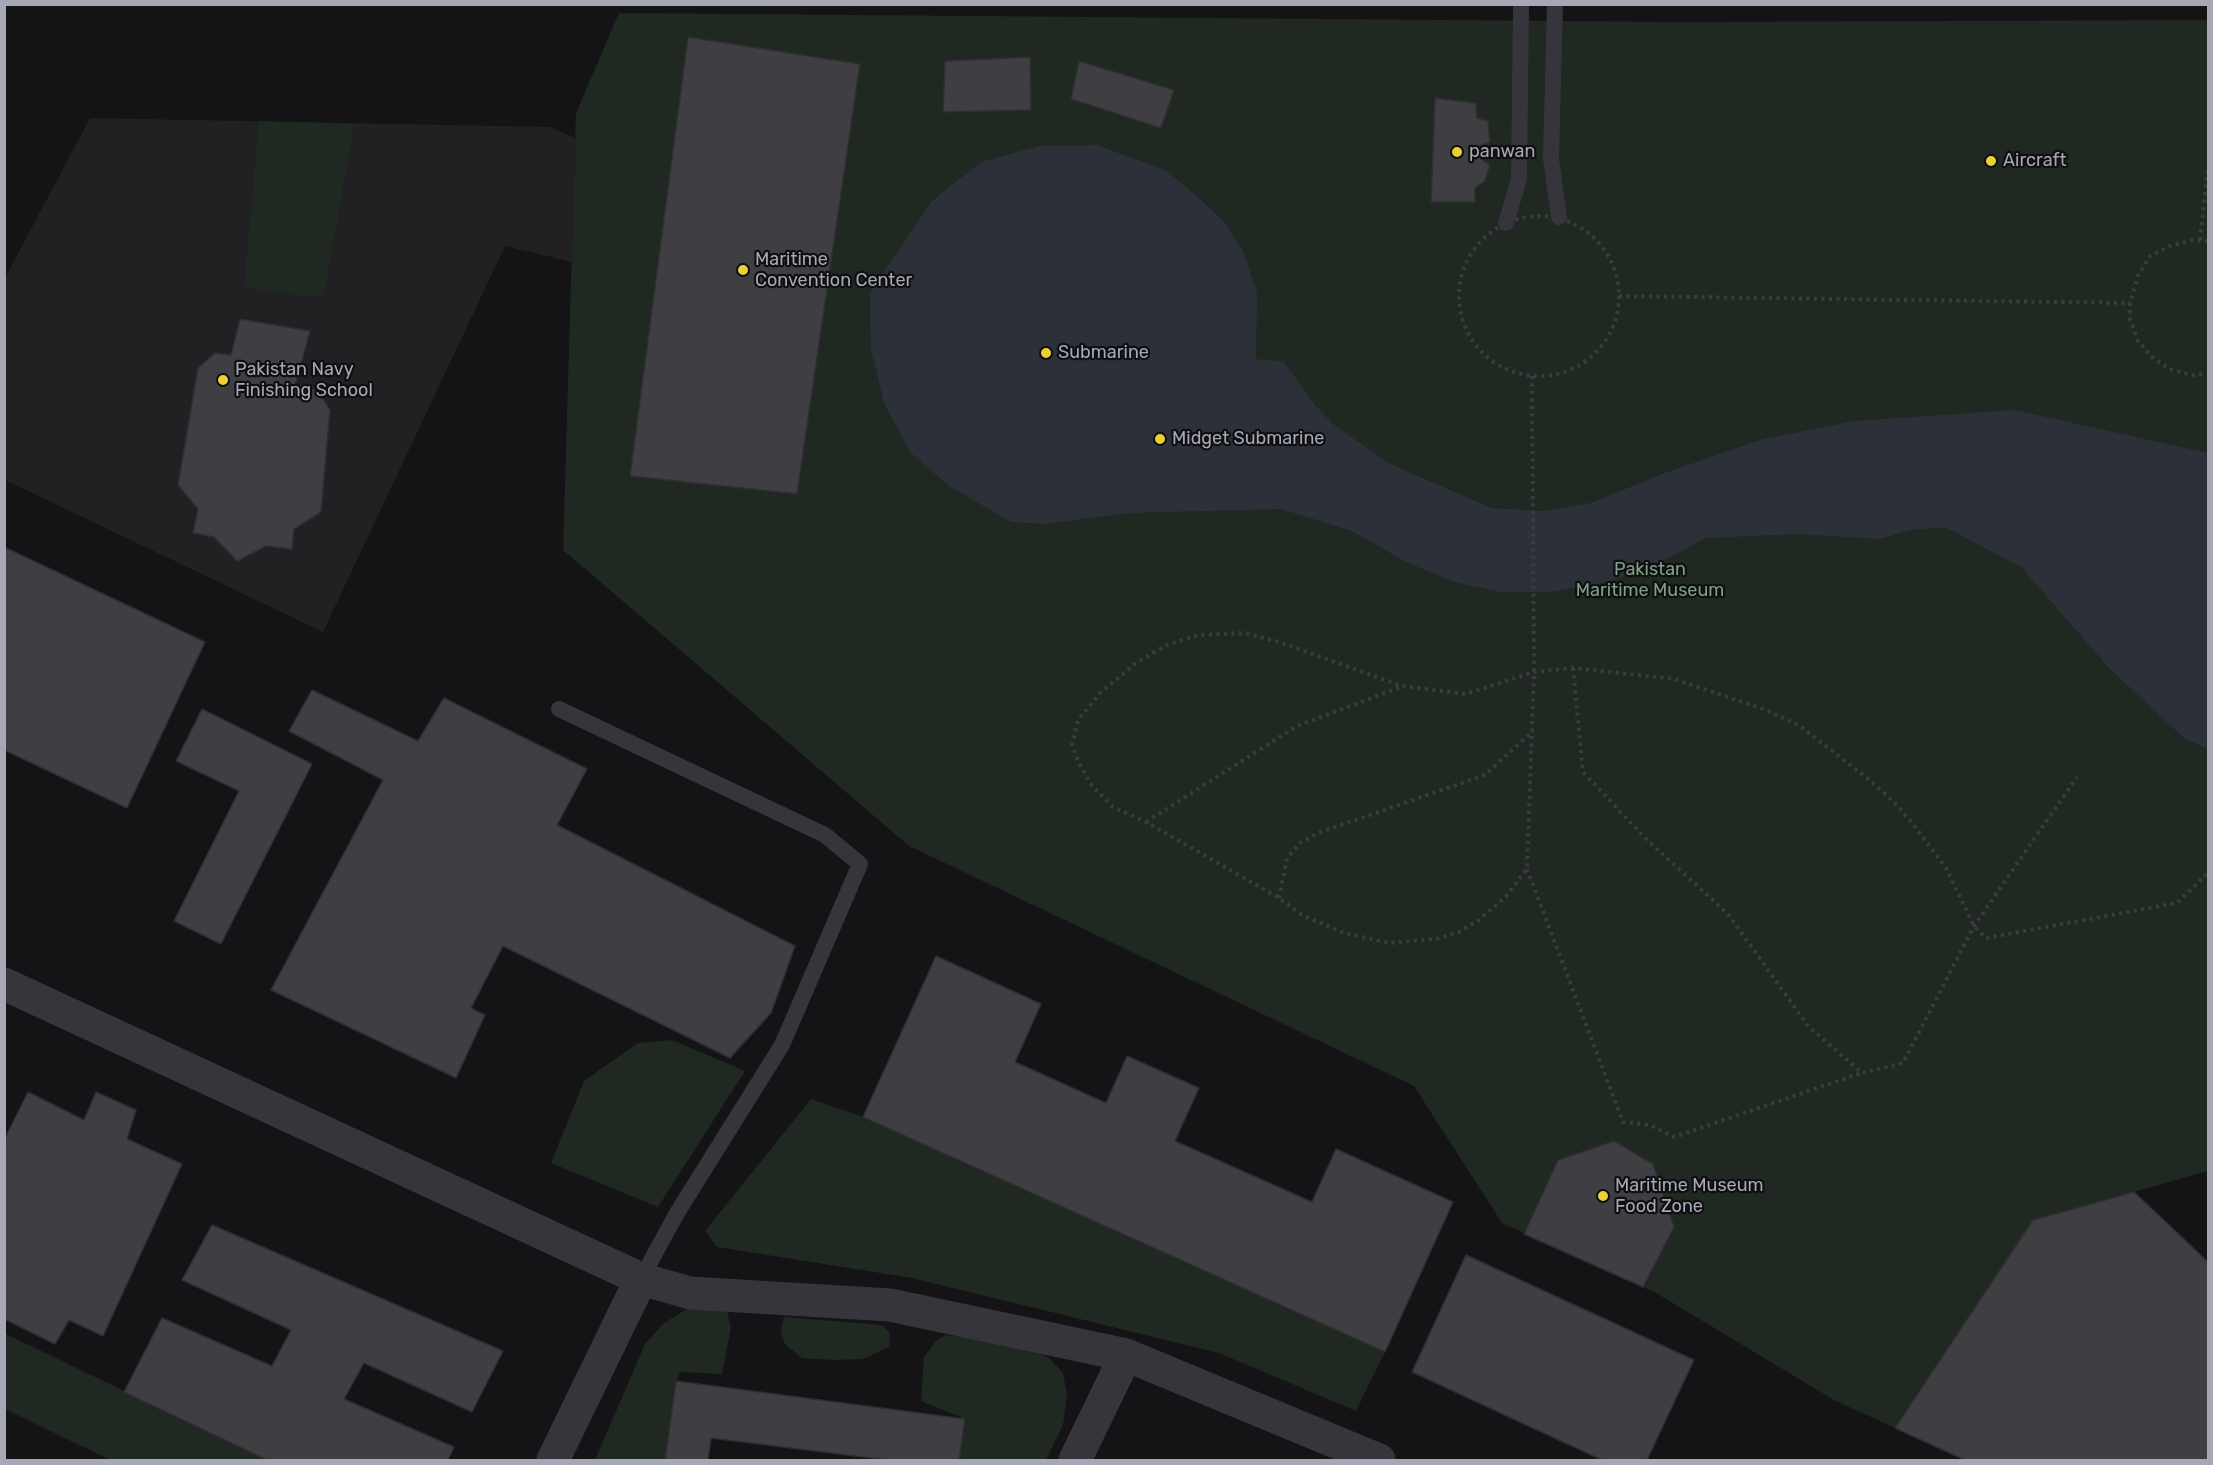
<!DOCTYPE html>
<style>
body{margin:0}
#map{position:relative;width:2213px;height:1465px;overflow:hidden;background:#141416;font-family:Rubik,sans-serif}
canvas{display:block}
.frame{position:absolute;inset:0;border:6px solid #a6a8b6;pointer-events:none}
</style>
<div id="map">
<canvas width="2213" height="1465"></canvas>
<div class="frame"></div>
</div>
<script>
const c = document.querySelector('canvas').getContext('2d');
c.lineJoin = 'round';
function paint(path, color) {
  c.fillStyle = color;
  c.fill(path, 'evenodd');
}
function toPath(rows) {
  const path = new Path2D();
  for (const r of rows) {
    if (r.length === 3) {
      path.moveTo(r[0] + r[2], r[1]);
      path.arc(r[0], r[1], r[2], 0, 2 * Math.PI);
      continue;
    }
    path.moveTo(r[0], r[1]);
    for (let i = 2; i < r.length; i += 2) path.lineTo(r[i], r[i + 1]);
  }
  return path;
}
function trace(path, color, width, dash) {
  c.strokeStyle = color;
  c.lineWidth = width;
  c.lineCap = dash ? 'butt' : 'round';
  c.setLineDash(dash || []);
  c.stroke(path);
}
function drawText(font, color, halo, rows, align = 'center') {
  c.font = font + ' Rubik,sans-serif';
  c.lineWidth = 4.5;
  c.setLineDash([]);
  c.textBaseline = 'middle';
  c.strokeStyle = halo;
  c.fillStyle = color;
  for (const [text, x, y, turn = 0] of rows) {
    c.save();
    c.translate(x, y);
    c.rotate((+turn || 0) * Math.PI / 180);
    c.textAlign = isNaN(turn) ? turn : align;
    if (halo) c.strokeText(text, 0, 0);
    c.fillText(text, 0, 0);
    c.restore();
  }
}
paint(toPath([
 [90,118,551,127,575,138,572,262,505,246,323,632,5,480,4,280]
]), '#212023');
paint(toPath([
 [619,13,1679,22,2208,20,2208,1171,2033,1220,1895,1428,1834,1400,1656,1293,1502,1223,1414,1086,909,846,563,550,576,113],
 [259,121,354,124,324,298,244,288],
 [672,1040,745,1071,658,1207,551,1163,584,1081,638,1043],
 [811,1099,863,1117,1385,1352,1356,1411,1219,1353,912,1278,717,1247,705,1231],
 [726,1306,731,1328,722,1374,680,1372,676,1381,665,1460,595,1460,645,1344,664,1323,687,1309],
 [784,1317,882,1325,890,1333,889,1347,863,1359,835,1360,802,1358,785,1344,781,1331],
 [4,1333,267,1460,110,1460,5,1409],
 [946,1335,1021,1343,1050,1359,1063,1373,1067,1395,1063,1425,1046,1460,959,1460,965,1419,921,1401,924,1357,936,1341]
]), '#202822');
paint(toPath([
 [1097,145,1165,170,1197,196,1225,223,1243,251,1257,293,1256,359,1284,362,1316,406,1333,424,1390,464,1492,508,1543,511,1591,503,1662,474,1760,440,1854,421,2015,410,2208,453,2208,749,2184,738,2110,669,2021,567,1947,528,1914,529,1880,539,1799,534,1706,538,1659,563,1608,582,1550,592,1501,592,1454,582,1406,562,1352,531,1281,509,1128,513,1044,524,1011,522,949,486,910,452,884,403,871,349,870,292,932,201,981,162,1040,146]
]), '#2b3039');
const building = toPath([
 [688,37,860,64,797,494,630,476,688,37],
 [1030,57,1031,110,943,112,945,61,1030,57],
 [1079,61,1174,90,1161,128,1071,99,1079,61],
 [1435,98,1476,103,1477,118,1488,121,1490,142,1480,146,1481,159,1490,165,1485,181,1475,188,1475,202,1431,202,1435,98],
 [240,319,310,331,295,386,309,386,319,393,330,410,321,512,294,529,292,549,266,546,237,561,214,537,193,533,198,509,178,485,198,368,215,353,231,355,240,319],
 [4,547,205,642,127,808,4,750,4,547],
 [312,690,418,741,444,698,587,769,557,825,795,946,771,1013,730,1058,503,946,471,1008,485,1015,456,1078,271,990,383,780,289,731,312,690],
 [202,709,312,764,221,944,174,921,239,791,176,761,202,709],
 [936,956,1041,1004,1015,1062,1106,1103,1127,1056,1199,1088,1175,1141,1312,1202,1336,1149,1453,1202,1385,1352,863,1117,936,956],
 [28,1092,84,1120,96,1092,136,1110,127,1139,182,1164,103,1336,69,1320,55,1344,4,1319,4,1140,28,1092],
 [1614,1141,1653,1164,1674,1227,1643,1287,1524,1234,1558,1160,1614,1141],
 [2134,1192,2208,1262,2208,1460,1965,1460,1895,1428,2033,1220,2134,1192],
 [212,1225,503,1351,472,1412,364,1363,344,1399,454,1447,448,1460,267,1460,124,1392,162,1318,272,1366,291,1330,182,1280,212,1225],
 [1466,1255,1694,1360,1647,1460,1602,1460,1412,1372,1466,1255],
 [676,1381,965,1419,959,1460,887,1460,711,1438,708,1460,665,1460,676,1381]
]);
paint(building, '#3f3e43');
trace(building, '#2f2e32', 1.5);
trace(toPath([
 [1539,296,80],
 [2200,240,2208,167],
 [2208,241,2193,240,2170,246,2150,256,2138,276,2130,303,2130,319,2138,341,2152,357,2170,369,2191,375,2208,374],
 [1619,296,2130,303],
 [1532,376,1534,672,1527,869,1506,896,1479,920,1457,933,1436,939,1389,943,1344,933,1302,915,1279,898,1146,822,1113,807,1092,786,1079,763,1072,745,1078,720,1100,693,1136,663,1167,645,1199,635,1245,633,1279,642,1402,686,1466,694,1534,672,1573,668,1674,679,1766,710,1800,726,1867,778,1893,801,1913,824,1946,868,1974,926,1986,938,2177,903,2208,873],
 [1573,668,1583,772,1645,838,1728,914,1808,1026,1862,1073,1903,1063,1974,926,2077,777],
 [1146,822,1297,726,1401,687],
 [1527,869,1623,1122,1650,1125,1674,1137,1861,1073],
 [1279,898,1287,858,1300,843,1318,833,1485,775,1533,731]
]), '#3b3c42', 4, [3, 4.5]);
trace(toPath([
 [1555,4,1551,159,1559,217],
 [1506,223,1519,179,1521,4],
 [559,709,825,835,860,864,782,1045,677,1213,641,1279]
]), '#35353b', 16);
trace(toPath([
 [4,984,641,1279,690,1293,890,1305,1126,1355,1379,1460],
 [553,1460,641,1279],
 [1075,1460,1126,1355]
]), '#35353b', 33);
for (const [x, y, r, color] of [
 [1457,152,6,"#ecce35"],
 [1991,161,6,"#ecce35"],
 [743,270,6,"#ecce35"],
 [1046,353,6,"#ecce35"],
 [223,380,6,"#ecce35"],
 [1160,439,6,"#ecce35"],
 [1603,1196,6,"#ecce35"]
]) {
  const dot = new Path2D();
  dot.arc(x, y, r, 0, 2 * Math.PI);
  c.fillStyle = color;
  c.fill(dot);
  trace(dot, '#0f0f11', 2);
}
drawText('18px', '#a6a8b6', '#0f0f11', [
 ["panwan",1469,152],
 ["Aircraft",2003,161],
 ["Maritime",755,260],
 ["Convention Center",755,281],
 ["Submarine",1058,353],
 ["Pakistan Navy",235,370],
 ["Finishing School",235,391],
 ["Midget Submarine",1172,439],
 ["Maritime Museum",1615,1186],
 ["Food Zone",1615,1207]
], 'left');
drawText('18px', '#7ea086', '#0f0f11', [
 ["Pakistan",1650,570],
 ["Maritime Museum",1650,591]
]);
</script>
